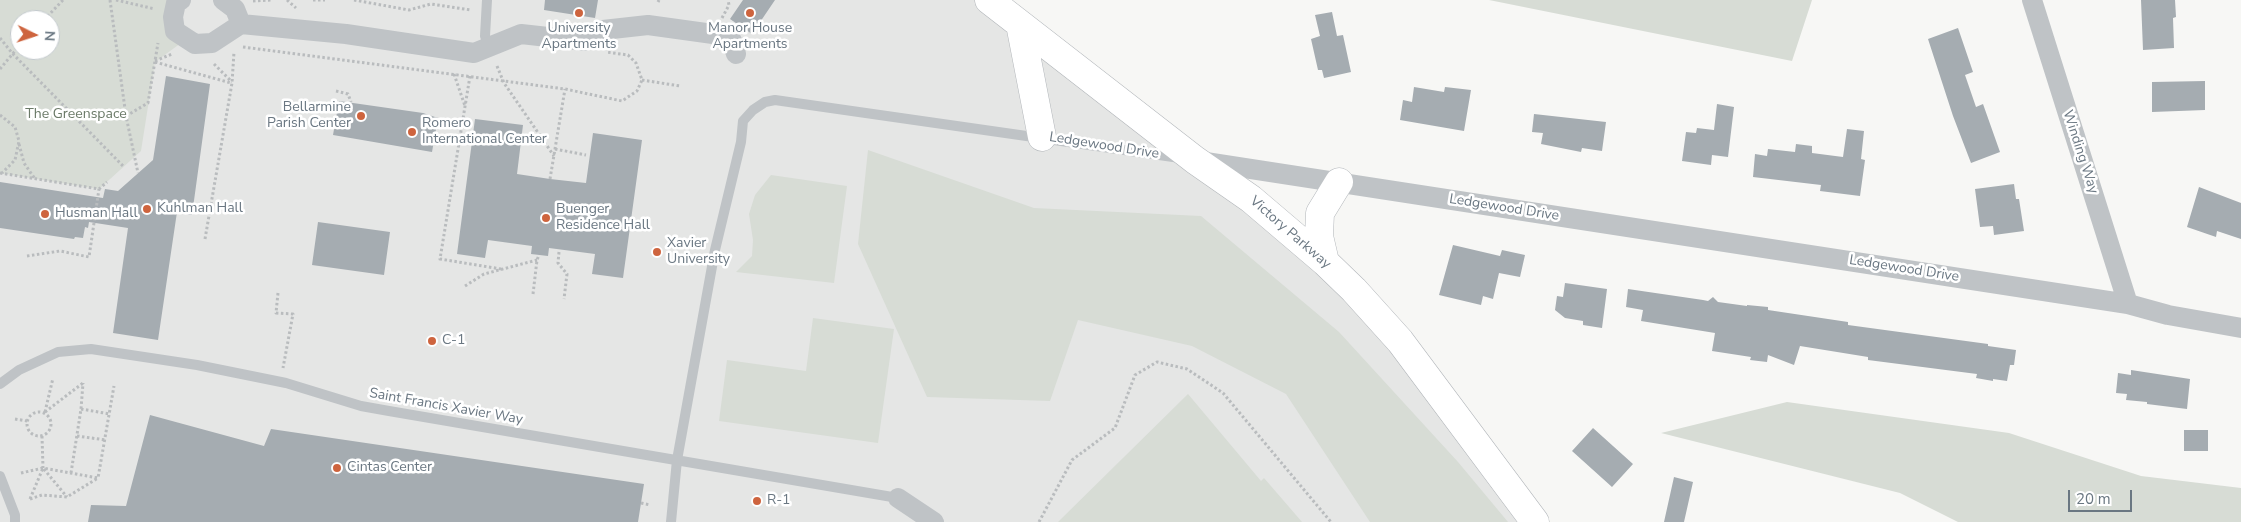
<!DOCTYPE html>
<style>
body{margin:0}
#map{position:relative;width:2241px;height:522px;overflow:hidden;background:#f7f7f5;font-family:"Nunito Sans",sans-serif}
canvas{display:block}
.north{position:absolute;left:10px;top:10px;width:50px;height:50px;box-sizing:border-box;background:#fff;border:1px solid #c3c9cd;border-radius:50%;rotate:94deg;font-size:14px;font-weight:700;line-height:20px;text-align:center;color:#6a7782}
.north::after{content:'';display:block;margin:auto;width:18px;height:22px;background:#ce643e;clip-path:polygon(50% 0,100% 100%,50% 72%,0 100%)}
.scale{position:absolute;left:2068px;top:490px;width:64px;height:22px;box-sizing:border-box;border:2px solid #6a7782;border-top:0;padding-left:6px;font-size:15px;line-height:18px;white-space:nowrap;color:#6a7782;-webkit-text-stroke:4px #fff;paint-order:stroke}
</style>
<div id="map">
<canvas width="2241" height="522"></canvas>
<div class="north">N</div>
<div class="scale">20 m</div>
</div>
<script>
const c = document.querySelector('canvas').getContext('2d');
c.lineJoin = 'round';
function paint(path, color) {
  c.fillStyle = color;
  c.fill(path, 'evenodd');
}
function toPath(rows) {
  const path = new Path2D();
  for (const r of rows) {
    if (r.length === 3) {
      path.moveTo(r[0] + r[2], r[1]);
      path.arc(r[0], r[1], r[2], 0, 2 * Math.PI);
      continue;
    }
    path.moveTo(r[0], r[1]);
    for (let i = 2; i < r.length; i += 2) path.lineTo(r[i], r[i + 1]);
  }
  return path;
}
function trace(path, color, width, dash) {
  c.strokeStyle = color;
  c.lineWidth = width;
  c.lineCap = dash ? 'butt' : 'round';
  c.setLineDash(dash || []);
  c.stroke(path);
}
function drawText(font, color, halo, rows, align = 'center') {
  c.font = font + ' "Nunito Sans",sans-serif';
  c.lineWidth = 5;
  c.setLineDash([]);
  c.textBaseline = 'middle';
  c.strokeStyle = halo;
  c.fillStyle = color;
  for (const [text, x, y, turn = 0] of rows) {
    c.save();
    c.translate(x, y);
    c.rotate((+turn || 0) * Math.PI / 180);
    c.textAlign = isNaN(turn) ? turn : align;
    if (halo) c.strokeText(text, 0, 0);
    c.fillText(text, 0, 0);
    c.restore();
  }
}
paint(toPath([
 [0,0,989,0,1304,242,1535,522,0,522],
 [20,20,50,20,50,50,20,50]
]), '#e5e6e5');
paint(toPath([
 [0,0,176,0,181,43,155,62,141,151,99,189,0,173],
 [20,20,50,20,50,50,20,50],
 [1489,0,1812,0,1792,61],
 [868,150,1034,208,1201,216,1339,332,1458,462,1508,522,1370,522,1286,394,1192,346,1078,320,1050,401,927,397,858,244],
 [771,175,847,186,834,283,736,272,752,256,753,240,749,214,755,195],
 [813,318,894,329,878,443,719,421,727,360,806,371],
 [1188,394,1261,481,1264,478,1302,522,1058,522],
 [1787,402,2009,433,2141,476,2241,488,2241,522,1958,522,1900,493,1661,433]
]), '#d7dcd5');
paint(toPath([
 [545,0,598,0,595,18,544,10],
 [743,0,775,0,752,34,730,19],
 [2141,0,2175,0,2176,17,2173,18,2174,48,2143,50],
 [1332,12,1337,36,1343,35,1351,72,1324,78,1322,70,1318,70,1311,39,1320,36,1315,15],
 [1958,28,1973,72,1965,75,1976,107,1983,104,2000,152,1971,163,1953,116,1928,39],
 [166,76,210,84,192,215,177,212,158,340,113,333,128,228,89,222,88,228,85,227,83,238,75,237,74,239,0,228,0,182,103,198,105,189,118,191,153,160],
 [2205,81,2205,110,2152,112,2152,82],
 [1414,87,1444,92,1445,87,1471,90,1464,131,1400,120,1403,100,1412,102],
 [339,101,423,113,438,118,432,152,333,135],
 [1717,104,1734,107,1728,157,1712,155,1711,165,1682,161,1686,132,1696,133,1697,128,1714,130],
 [1534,114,1606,122,1602,151,1582,148,1581,152,1541,144,1543,133,1532,132],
 [475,119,523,125,517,174,550,179,586,183,593,133,642,140,623,278,592,274,595,254,549,248,548,256,531,254,532,246,488,240,485,258,457,254],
 [1847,129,1864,131,1861,159,1865,160,1860,196,1820,191,1821,185,1753,177,1755,154,1767,156,1768,149,1795,152,1796,144,1812,146,1812,153,1843,157],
 [2014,184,2016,199,2019,199,2024,231,1994,235,1993,226,1980,227,1975,189],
 [2199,187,2241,203,2241,239,2217,231,2216,237,2187,227],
 [318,222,390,232,384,275,312,265],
 [1453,245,1500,256,1502,250,1525,255,1520,277,1499,273,1493,299,1483,296,1481,305,1439,295],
 [1565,283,1607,289,1602,328,1583,325,1583,321,1565,318,1555,310,1557,296,1563,297],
 [1628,289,1703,300,1708,301,1713,297,1718,302,1747,306,1747,305,1768,307,1768,310,1848,322,1848,325,1988,344,1988,346,2016,350,2014,365,2010,365,2007,381,1993,379,1993,381,1976,378,1977,374,1868,360,1868,357,1800,346,1794,365,1768,355,1767,362,1750,360,1751,357,1712,351,1715,333,1641,321,1643,310,1626,307],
 [2131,370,2190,379,2187,409,2147,404,2147,402,2126,400,2127,394,2116,393,2118,373,2131,375],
 [150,415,264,446,271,429,644,484,638,522,88,522,91,505,126,506],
 [1593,428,1633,464,1612,487,1572,451],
 [2184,430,2208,430,2208,451,2184,451],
 [1674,477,1693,482,1684,522,1664,522]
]), '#a5acb1');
const secondary = toPath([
 [989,0,1195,160,1251,199,1325,262,1354,290,1400,341,1535,522],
 [1020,24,1042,137],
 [1325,262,1319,236,1320,213,1339,182]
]);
trace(secondary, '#b2b6ba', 29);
trace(toPath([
 [110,0,126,116,138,173],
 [116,0,155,9],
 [287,0,296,8],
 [313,0,325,0],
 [354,0,409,10,431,4,471,10],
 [253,1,272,0],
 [658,2,659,0],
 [722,18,729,5,728,0],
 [44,20,63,0],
 [0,38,12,53,124,167],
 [243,47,565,89,622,101,637,91,642,80,636,63,628,55,606,52],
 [155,61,172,54],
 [155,62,231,83],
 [214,64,232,82],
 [497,66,504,83,554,156],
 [0,69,20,45],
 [454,74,465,106],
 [470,76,440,259,501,269],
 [642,80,680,86],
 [336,91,348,94,351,102],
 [0,115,15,127,19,141,15,160,2,173],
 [126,116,148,103,158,43],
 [19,144,24,163,35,179],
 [555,149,586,155],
 [0,173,99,189,107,182],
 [550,179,565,89],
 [205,239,232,83,234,52],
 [559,252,558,263,567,274,564,299],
 [27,256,60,251,89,257,99,189],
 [465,286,484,274,537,260],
 [278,293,276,313,293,314,283,368],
 [533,294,537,260,539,255],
 [81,409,110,414],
 [39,424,12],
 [45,412,83,383],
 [45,412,53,378],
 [15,419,27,421],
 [42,436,43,468],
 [77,436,106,440],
 [21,473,43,468,98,478,114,386],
 [71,473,81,409,83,383],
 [30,499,42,495,67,497,98,478],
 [30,499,43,468,67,497],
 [641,503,650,505],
 [1039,522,1072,460,1115,428,1135,375,1157,362,1187,369,1223,393,1331,522]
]), '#b9bcbe', 3, [2.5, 2.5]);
trace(toPath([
 [487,0,485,36,489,47],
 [0,384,19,370,58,352,91,349,197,365,286,383,361,406,389,411,898,498],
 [0,476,15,515,15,522],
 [671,522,677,460,715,250,741,142,743,121,753,110,765,102,775,100,1180,158]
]), '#bfc3c6', 10);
trace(toPath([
 [181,0,176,3,173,17,175,31,195,44,212,43,241,24,346,34,474,53,521,34,584,41,603,30,648,25,713,34,732,41,736,54],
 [223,0,235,9,241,24],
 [2032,0,2128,304],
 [1199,161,2128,304,2168,315,2241,328],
 [898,498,934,522]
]), '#bfc3c6', 20);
trace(secondary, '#fff', 28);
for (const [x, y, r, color] of [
 [579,13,5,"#ce643e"],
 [750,13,5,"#ce643e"],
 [361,116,5,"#ce643e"],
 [412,132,5,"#ce643e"],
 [147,209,5,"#ce643e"],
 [45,214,5,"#ce643e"],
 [546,218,5,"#ce643e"],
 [657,252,5,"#ce643e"],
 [432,341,5,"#ce643e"],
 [337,468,5,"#ce643e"],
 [757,501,5,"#ce643e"]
]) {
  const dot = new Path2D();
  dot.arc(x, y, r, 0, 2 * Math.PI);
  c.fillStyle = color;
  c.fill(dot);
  trace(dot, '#fff', 2);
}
drawText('14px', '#6a7782', '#fff', [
 ["University",579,29,"center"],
 ["Apartments",579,45,"center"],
 ["Manor House",750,29,"center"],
 ["Apartments",750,45,"center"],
 ["Bellarmine",351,108,"right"],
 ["Parish Center",351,124,"right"],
 ["Romero",422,124],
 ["International Center",422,140],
 ["Kuhlman Hall",157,209],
 ["Buenger",556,210],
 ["Residence Hall",556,226],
 ["Husman Hall",55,214],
 ["Xavier",667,244],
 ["University",667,260],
 ["C-1",442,341],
 ["Cintas Center",347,468],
 ["R-1",767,501]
], 'left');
drawText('14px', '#6b7a68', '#fff', [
 ["The Greenspace",76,115]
]);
drawText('14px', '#6a7782', '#fff', [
 ["Ledgewood Drive",1104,146,9],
 ["Winding Way",2080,152,72],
 ["Ledgewood Drive",1504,208,9],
 ["Victory Parkway",1290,233,41],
 ["Ledgewood Drive",1904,269,9],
 ["Saint Francis Xavier Way",446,407,10]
]);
</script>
